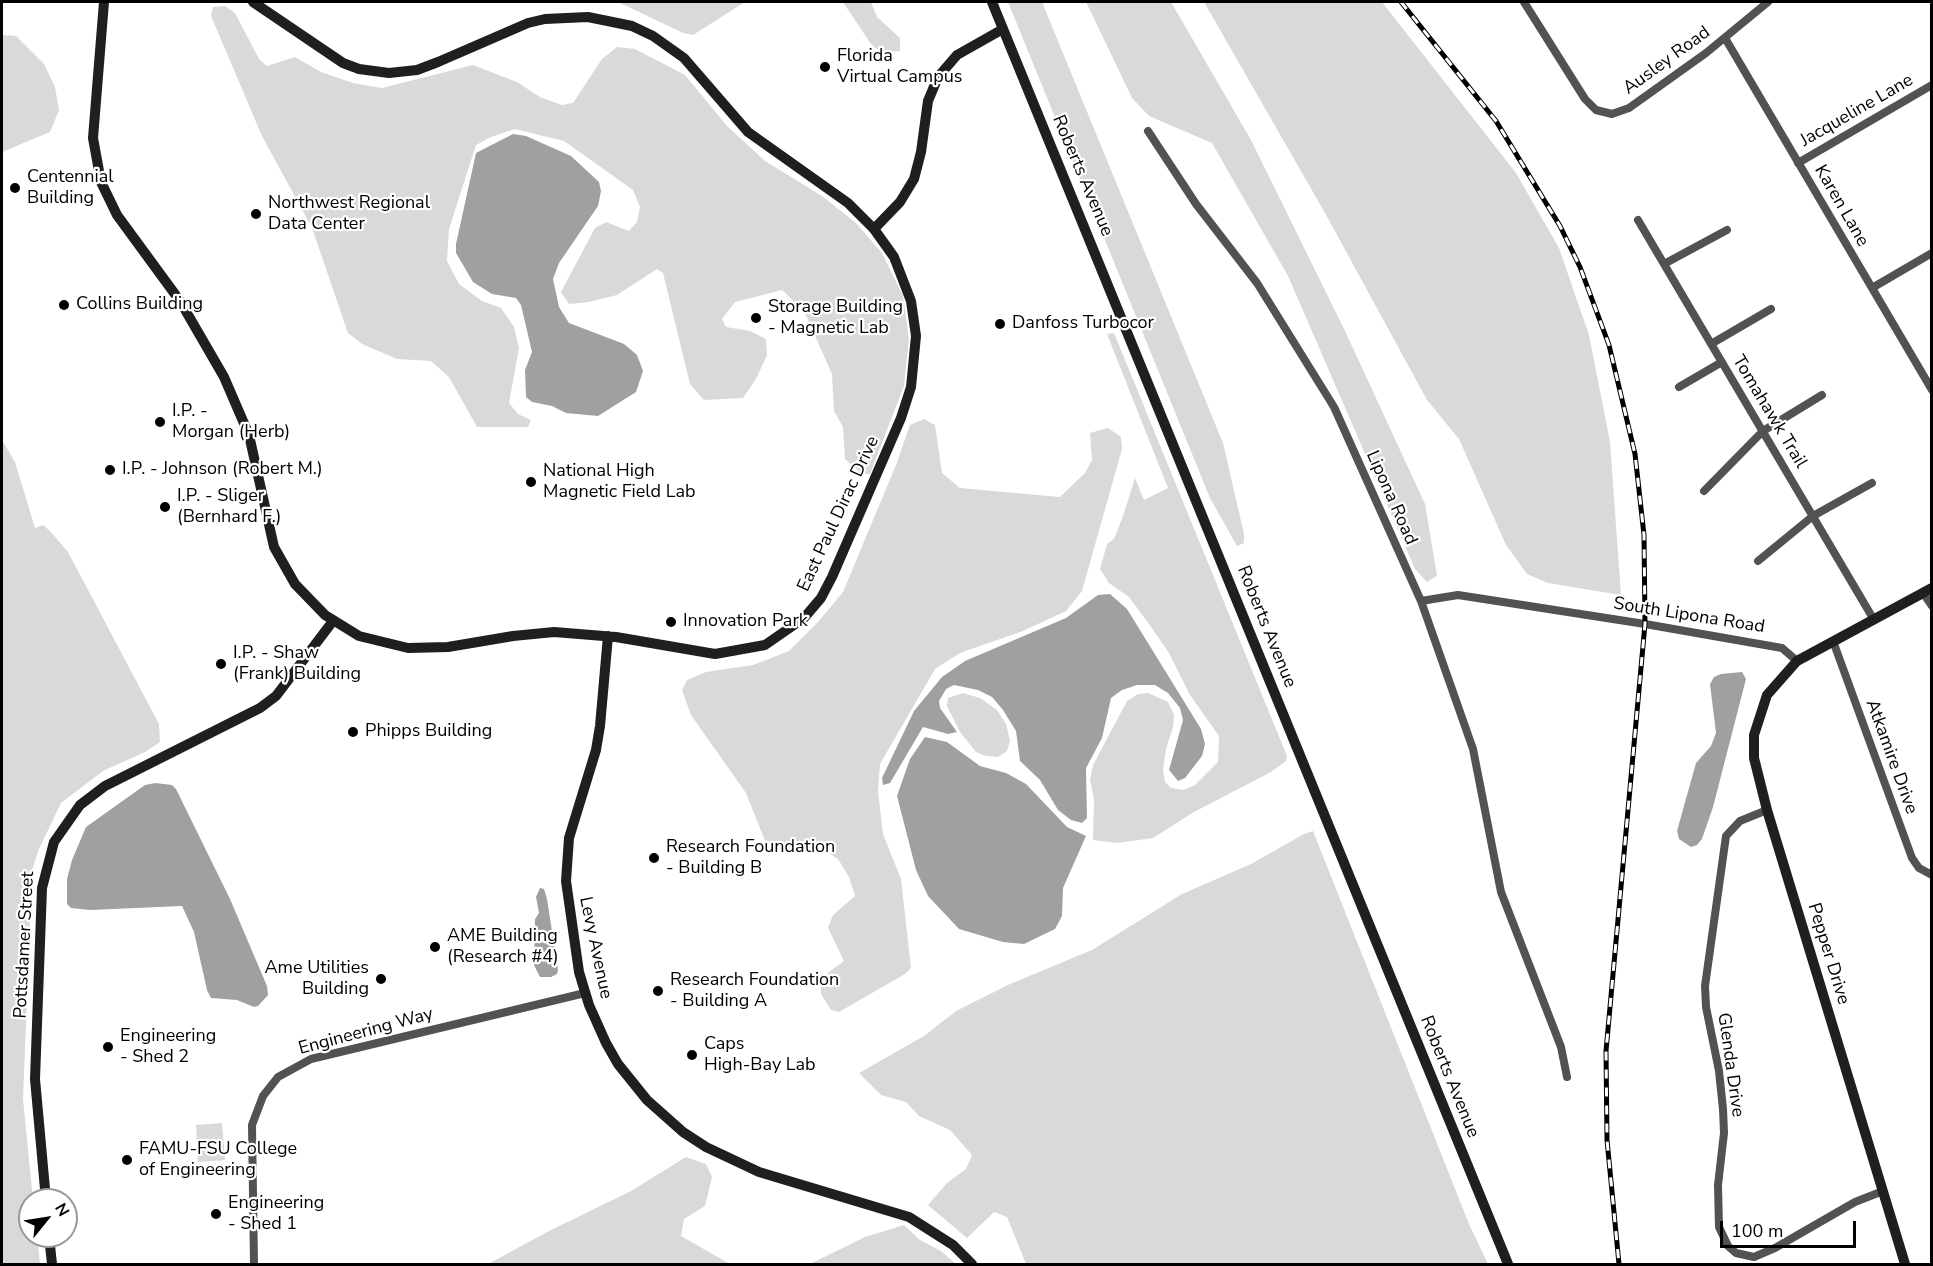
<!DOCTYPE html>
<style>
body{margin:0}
#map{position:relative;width:1933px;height:1266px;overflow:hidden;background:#fff;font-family:"Nunito Sans",sans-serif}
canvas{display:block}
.frame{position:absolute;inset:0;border:3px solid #000;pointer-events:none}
.north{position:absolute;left:18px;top:1188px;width:60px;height:60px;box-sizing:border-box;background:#fff;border:2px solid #999;border-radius:50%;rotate:60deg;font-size:16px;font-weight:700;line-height:24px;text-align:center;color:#000}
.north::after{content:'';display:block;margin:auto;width:21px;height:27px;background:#000;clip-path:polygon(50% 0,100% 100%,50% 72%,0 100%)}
.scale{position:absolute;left:1720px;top:1221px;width:136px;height:27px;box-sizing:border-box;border:3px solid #000;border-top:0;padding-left:8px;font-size:18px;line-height:21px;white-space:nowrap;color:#000;-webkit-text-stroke:4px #fff;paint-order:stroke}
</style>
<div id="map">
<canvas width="1933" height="1266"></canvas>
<div class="frame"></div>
<div class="north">N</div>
<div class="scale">100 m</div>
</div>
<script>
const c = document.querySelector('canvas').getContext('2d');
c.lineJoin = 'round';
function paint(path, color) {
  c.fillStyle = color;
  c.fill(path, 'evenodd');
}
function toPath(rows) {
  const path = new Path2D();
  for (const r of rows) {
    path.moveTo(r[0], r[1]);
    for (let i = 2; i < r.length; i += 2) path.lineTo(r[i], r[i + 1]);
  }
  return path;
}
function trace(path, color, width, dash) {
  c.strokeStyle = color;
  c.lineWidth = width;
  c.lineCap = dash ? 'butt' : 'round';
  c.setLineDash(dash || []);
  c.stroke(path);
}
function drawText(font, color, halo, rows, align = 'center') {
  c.font = font + ' "Nunito Sans",sans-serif';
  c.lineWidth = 4.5;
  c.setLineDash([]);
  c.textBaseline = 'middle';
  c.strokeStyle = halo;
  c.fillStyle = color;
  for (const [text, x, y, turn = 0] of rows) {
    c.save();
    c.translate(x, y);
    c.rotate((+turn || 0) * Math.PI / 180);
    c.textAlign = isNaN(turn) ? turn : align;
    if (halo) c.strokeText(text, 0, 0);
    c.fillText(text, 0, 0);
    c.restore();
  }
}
paint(toPath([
 [618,2,745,2,693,35,683,33],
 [843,2,871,2,877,17,900,38,900,51,880,52,871,44],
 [1008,2,1042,2,1223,443,1244,534,1244,543,1237,546,1210,498],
 [1086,2,1171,2,1251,140,1345,331,1425,504,1437,576,1427,582,1415,569,1288,276,1212,143,1149,116,1132,98],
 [1204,2,1382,2,1516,173,1559,248,1589,335,1610,442,1621,595,1548,583,1527,574,1506,545,1459,439,1427,400,1325,213],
 [225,6,235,13,259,59,267,66,295,57,321,72,353,83,382,88,473,65,517,82,540,97,562,105,573,103,602,59,617,47,635,49,685,75,727,126,765,161,822,196,856,223,882,253,903,296,909,339,904,386,870,474,862,474,845,459,843,427,834,411,832,374,804,311,782,290,735,302,722,319,726,327,750,331,766,339,767,355,756,379,743,398,704,400,690,384,663,273,657,269,617,295,589,302,569,304,561,292,595,228,606,222,629,231,637,222,640,207,633,190,564,141,515,129,491,137,476,145,449,229,447,261,459,284,482,301,501,308,514,327,519,348,509,403,518,414,531,420,528,427,477,427,449,377,431,361,397,359,362,344,348,333,312,228,262,136,211,16,213,7],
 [2,35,16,36,44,64,55,87,59,110,50,132,2,152],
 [1114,333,1287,756,1286,761,1271,772,1194,812,1153,838,1117,843,1093,840,1094,799,1090,780,1093,765,1127,701,1138,694,1148,693,1168,702,1174,715,1173,727,1166,749,1163,770,1165,782,1171,788,1183,790,1195,785,1218,762,1219,736,1190,695,1169,653,1149,624,1129,597,1109,583,1100,569,1107,544,1114,539,1123,516,1135,478,1144,500,1168,488,1107,334],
 [924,419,935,425,942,473,960,488,1060,497,1085,473,1092,460,1090,433,1108,428,1121,437,1122,449,1082,591,1066,611,1023,631,960,653,935,669,880,764,878,791,883,834,901,879,911,968,905,974,839,1012,831,1010,821,994,821,983,829,972,844,961,828,928,833,915,855,896,849,877,838,859,827,852,787,853,765,841,746,793,691,715,682,690,687,680,706,672,753,665,789,651,818,622,843,592,896,465,910,425],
 [2,440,15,462,35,528,43,525,50,531,68,552,159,724,160,742,145,752,103,771,61,803,39,849,32,870,23,1099,33,1200,30,1200,30,1236,37,1236,40,1264,2,1264],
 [963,693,980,698,997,710,1006,724,1010,741,1007,751,998,757,986,756,976,752,960,732,947,706,948,698],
 [1313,831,1469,1224,1488,1264,1026,1264,1007,1217,994,1212,967,1238,928,1205,947,1183,966,1169,972,1155,950,1130,919,1116,906,1102,881,1095,859,1073,924,1036,956,1011,1010,984,1092,950,1182,894,1251,864,1304,834],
 [222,1123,225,1160,198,1162,196,1125],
 [686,1157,706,1164,712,1177,705,1206,684,1219,681,1236,730,1264,488,1264,549,1231,631,1191],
 [904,1225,920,1240,941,1251,956,1264,810,1264,865,1237]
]), '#d9d9d9');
paint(toPath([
 [513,134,526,136,571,156,599,182,601,191,598,206,559,263,553,279,559,307,569,323,624,344,637,355,643,371,636,392,598,416,566,413,552,406,532,402,526,397,525,370,532,352,521,305,516,298,492,294,473,282,456,253,456,244,476,153],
 [1110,594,1127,609,1201,729,1205,744,1202,756,1185,778,1178,781,1169,770,1183,720,1180,708,1168,693,1155,685,1137,685,1122,690,1111,698,1102,738,1086,768,1087,818,1082,823,1071,820,1058,810,1040,780,1020,761,1016,731,1003,710,992,697,978,690,954,685,946,689,939,701,940,708,957,732,948,734,923,727,890,783,883,785,882,778,914,711,942,677,965,661,1066,618,1098,595],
 [1742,672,1746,679,1713,807,1702,839,1697,845,1691,847,1679,839,1677,831,1696,763,1711,746,1716,733,1710,684,1714,677,1721,674],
 [925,737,947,742,980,766,1006,773,1026,784,1067,827,1086,836,1063,888,1062,916,1055,929,1024,944,1003,942,959,929,928,896,916,870,897,796,910,759],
 [155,783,172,785,176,789,230,899,267,986,268,995,258,1006,254,1007,237,1000,211,998,207,990,194,932,182,906,90,910,71,908,67,904,67,879,72,860,86,827,145,785],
 [540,888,544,889,547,899,558,970,557,974,551,977,540,977,534,965,535,919,539,913,536,897]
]), '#a0a0a0');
trace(toPath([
 [1524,2,1585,99,1596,110,1612,114,1629,108,1706,53,1768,2],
 [1725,38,1932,390],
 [1148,131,1196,204,1257,283,1334,407,1421,601,1473,749,1501,892,1561,1047,1567,1077],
 [1798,163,1932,85],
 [1638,220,1874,620],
 [1664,264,1727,230],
 [1872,288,1932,253],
 [1711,344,1771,309],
 [1679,387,1722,362],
 [1704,491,1763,431,1822,395],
 [1758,561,1813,516,1872,483],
 [1923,593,1932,606],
 [1421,601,1458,595,1645,624,1782,648,1797,661],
 [1833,641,1912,858,1919,868,1932,875],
 [1767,810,1740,821,1726,836,1705,986,1706,1007,1719,1071,1723,1109,1724,1133,1718,1185,1719,1227,1728,1246,1736,1253,1754,1257,1775,1248,1855,1202,1883,1191],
 [254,1264,252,1125,263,1096,278,1077,311,1059,585,993]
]), '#525252', 8);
trace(toPath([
 [104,2,93,138,101,182,117,215,180,301,224,377,249,435,274,547,295,584,325,615,359,636,408,648,448,647,513,636,554,632,616,637,715,654,765,645,804,618,821,598,832,577,901,418,911,387,916,336,911,301,894,257,874,229,848,203,748,132,684,58,653,36,632,26,588,17,545,19,528,23,438,62,417,70,389,73,359,69,343,63,253,2],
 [992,2,1508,1264],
 [874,229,900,202,914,179,921,152,928,101,938,77,957,55,1003,29],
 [608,636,600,726,596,750,569,838,566,881,579,972,589,1005,606,1043,618,1064,647,1100,683,1132,706,1147,759,1172,909,1217,953,1245,972,1264],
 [46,1200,35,1079,42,888,54,842,80,805,105,786,260,708,276,696,333,621],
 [49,1236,52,1264],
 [1905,1264,1767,810,1754,758,1754,735,1767,695,1797,661,1932,588]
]), '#1f1f1f', 10);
const rail = toPath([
 [1401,2,1496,121,1560,226,1580,267,1609,345,1635,454,1644,535,1645,624,1606,1051,1607,1140,1619,1264]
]);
trace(rail, '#000', 5);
trace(rail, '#fff', 3, [9]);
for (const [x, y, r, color] of [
 [825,67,6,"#000"],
 [15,188,6,"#000"],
 [256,214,6,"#000"],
 [64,305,6,"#000"],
 [756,318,6,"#000"],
 [1000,324,6,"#000"],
 [160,422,6,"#000"],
 [110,470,6,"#000"],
 [531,482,6,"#000"],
 [165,507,6,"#000"],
 [671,622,6,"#000"],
 [221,664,6,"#000"],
 [353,732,6,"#000"],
 [654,858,6,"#000"],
 [435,947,6,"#000"],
 [381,979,6,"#000"],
 [658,991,6,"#000"],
 [108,1047,6,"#000"],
 [692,1055,6,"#000"],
 [127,1160,6,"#000"],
 [216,1214,6,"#000"]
]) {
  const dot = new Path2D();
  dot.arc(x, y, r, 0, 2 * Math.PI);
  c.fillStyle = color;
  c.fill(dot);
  trace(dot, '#fff', 2);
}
drawText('18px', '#000', '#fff', [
 ["Florida",837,57],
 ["Virtual Campus",837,78],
 ["Centennial",27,178],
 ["Building",27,199],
 ["Northwest Regional",268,204],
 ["Data Center",268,225],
 ["Collins Building",76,305],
 ["Storage Building",768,308],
 ["- Magnetic Lab",768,329],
 ["Danfoss Turbocor",1012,324],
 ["I.P. -",172,412],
 ["Morgan (Herb)",172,433],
 ["I.P. - Johnson (Robert M.)",122,470],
 ["National High",543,472],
 ["Magnetic Field Lab",543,493],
 ["I.P. - Sliger",177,497],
 ["(Bernhard F.)",177,518],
 ["Innovation Park",683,622],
 ["I.P. - Shaw",233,654],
 ["(Frank) Building",233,675],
 ["Phipps Building",365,732],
 ["Research Foundation",666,848],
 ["- Building B",666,869],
 ["AME Building",447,937],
 ["(Research #4)",447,958],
 ["Ame Utilities",369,969,"right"],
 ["Building",369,990,"right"],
 ["Research Foundation",670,981],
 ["- Building A",670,1002],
 ["Engineering",120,1037],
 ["- Shed 2",120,1058],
 ["Caps",704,1045],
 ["High-Bay Lab",704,1066],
 ["FAMU-FSU College",139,1150],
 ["of Engineering",139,1171],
 ["Engineering",228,1204],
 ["- Shed 1",228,1225]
], 'left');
drawText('18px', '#000', '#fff', [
 ["Ausley Road",1667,61,-36],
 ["Jacqueline Lane",1857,111,-30],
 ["Roberts Avenue",1082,176,67],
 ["Karen Lane",1841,206,60],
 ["Tomahawk Trail",1769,412,59],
 ["Lipona Road",1391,498,66],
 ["East Paul Dirac Drive",839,514,-65],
 ["South Lipona Road",1689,616,9],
 ["Roberts Avenue",1266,627,68],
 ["Atkamire Drive",1891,757,70],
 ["Pottsdamer Street",25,945,-87],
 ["Levy Avenue",595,948,78],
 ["Pepper Drive",1828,954,73],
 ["Engineering Way",366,1032,-15],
 ["Glenda Drive",1730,1065,82],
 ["Roberts Avenue",1449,1077,68]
]);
</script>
